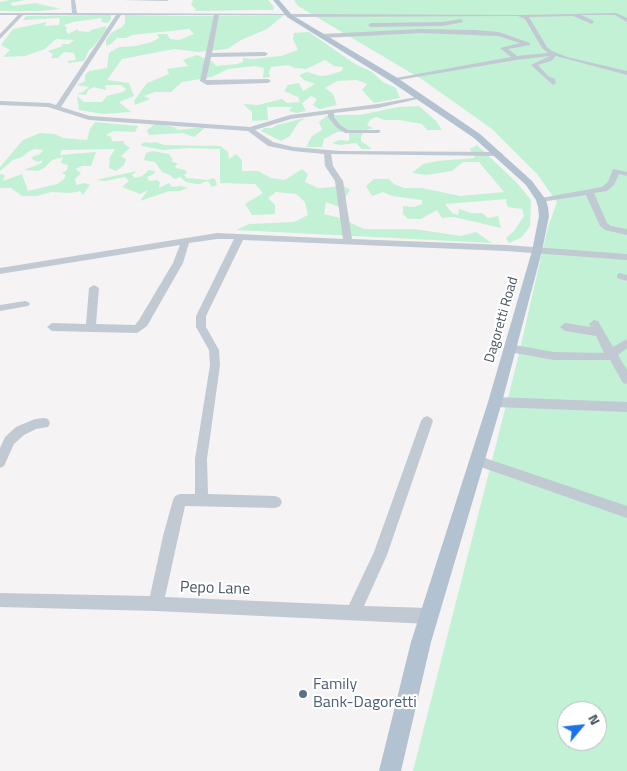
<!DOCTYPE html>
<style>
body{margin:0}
#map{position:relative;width:627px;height:771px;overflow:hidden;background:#f5f3f3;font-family:"Titillium Web",sans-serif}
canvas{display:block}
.north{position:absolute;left:557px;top:701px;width:50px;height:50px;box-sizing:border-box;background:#fff;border:1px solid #b7bbc0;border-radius:50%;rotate:62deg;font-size:14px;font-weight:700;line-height:20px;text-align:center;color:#4a5661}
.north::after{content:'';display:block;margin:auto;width:18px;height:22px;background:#1a73e8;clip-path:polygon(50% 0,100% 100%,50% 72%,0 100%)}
</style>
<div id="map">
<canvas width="627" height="771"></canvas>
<div class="north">N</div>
</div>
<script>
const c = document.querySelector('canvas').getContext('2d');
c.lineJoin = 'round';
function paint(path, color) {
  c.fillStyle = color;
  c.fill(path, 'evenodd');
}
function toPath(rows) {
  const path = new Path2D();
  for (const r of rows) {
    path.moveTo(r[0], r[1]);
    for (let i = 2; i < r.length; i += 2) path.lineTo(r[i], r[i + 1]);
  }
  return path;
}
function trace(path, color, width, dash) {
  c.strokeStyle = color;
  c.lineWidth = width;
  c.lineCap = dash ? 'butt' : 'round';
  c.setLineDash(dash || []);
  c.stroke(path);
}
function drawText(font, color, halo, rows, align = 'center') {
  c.font = font + ' "Titillium Web",sans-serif';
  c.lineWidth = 4.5;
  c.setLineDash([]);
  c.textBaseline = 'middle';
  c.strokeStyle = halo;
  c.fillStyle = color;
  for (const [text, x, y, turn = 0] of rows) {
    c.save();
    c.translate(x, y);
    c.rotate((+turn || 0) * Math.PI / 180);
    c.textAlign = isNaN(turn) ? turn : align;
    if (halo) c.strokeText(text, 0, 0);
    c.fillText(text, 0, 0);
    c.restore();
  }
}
paint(toPath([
 [10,0,25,0,10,3,13,6,35,3,61,9,41,11,0,11,0,2],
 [193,0,268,0,274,7,273,10,258,10,194,11,196,9,191,5],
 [294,0,627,0,627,771,413,771,517,362,548,227,557,202,537,174,492,129,423,80,298,6],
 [567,711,597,711,597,741,567,741],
 [111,15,111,19,108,23,101,22,102,18,73,22,64,25,67,28,66,31,68,34,78,29,78,31,89,32,91,30,106,26,106,30,94,46,89,50,84,61,68,63,68,61,76,60,74,53,64,52,58,58,51,58,53,54,48,51,63,46,61,44,69,44,74,40,56,39,45,49,25,56,3,57,10,50,1,45,13,29,47,22,44,26,59,25,60,20,59,18,23,20,26,16],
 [125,15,182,16,284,15,267,29,241,40,227,49,198,52,174,49,122,59,107,80,129,83,134,96,119,102,131,112,103,114,79,110,77,96,84,102,102,102,107,96,123,92,126,89,121,85,105,85,106,90,94,87,88,90,86,95,77,94,83,92,89,87,77,85,85,81,85,75,89,71,107,68,109,53,119,47,136,46,152,42,159,38,157,34,167,34,170,39,179,40,194,34,189,29,132,35,126,38,117,38,111,44,106,46,106,40,111,33,122,27,125,23],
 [309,32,355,64,372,72,383,82,396,88,400,98,374,103,362,90,367,84,357,80,337,81,325,88,333,94,337,105,319,109,313,105,317,99,311,96,302,103,306,111,297,113,289,111,292,107,267,107,268,120,252,121,252,112,243,104,258,105,282,99,287,103,300,102,298,97,284,91,288,85,299,83,303,91,315,84,304,80,299,75,307,72,320,76,329,75,342,71,343,67,334,66,325,60,306,69,295,68,288,65,271,67,269,73,270,77,263,78,264,68,255,66,228,69,212,77,182,82,171,92,155,92,144,96,150,99,135,105,134,101,147,83,169,74,167,69,188,66,183,60,197,55,213,62,216,66,237,64,243,62,243,58,252,59,281,56,298,50,293,39,294,33],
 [419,106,436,121,442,130,427,130,422,124,399,120,385,120,376,117,370,120,367,125,373,128,365,130,361,136,361,141,372,149,362,149,356,143,340,145,332,143,340,140,349,141,349,131,337,132,324,139,322,147,306,147,312,136,322,130,319,122,328,115,360,115,398,107],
 [305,118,298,123,290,136,281,141,261,131,264,128,272,128,277,125],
 [159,121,166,121,164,125,177,128,176,130,206,127,194,137,183,133,149,135,147,130],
 [95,122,138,126,135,132,113,131,106,135,111,137,112,141,124,141,124,144,130,148,121,156,126,159,124,165,116,171,109,168,110,157,115,149,62,150,60,155,96,152,91,166,82,166,75,169,81,173,75,179,76,185,85,183,90,185,83,195,80,191,71,193,51,192,37,196,22,196,11,188,0,188,0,174,5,175,3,181,22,174,28,191,57,184,64,179,66,175,62,173,67,170,68,165,61,163,63,157,52,160,44,168,38,171,24,170,42,163,42,160,38,162,33,160,32,157,40,154,43,150,34,149,28,152,22,157,13,160,0,171,0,167,23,140,40,133,55,134,63,138,87,140,90,129],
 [145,142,150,143,156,142,164,145,220,146,228,152,229,159,236,154,242,160,242,171,258,171,271,178,285,180,302,169,308,174,305,182,318,188,334,187,339,183,350,190,339,207,326,202,324,214,340,218,364,229,414,229,461,236,476,232,492,243,236,230,249,224,294,222,308,215,305,202,296,194,276,192,268,198,275,205,275,214,252,215,245,204,263,193,255,184,220,183,220,148,217,149,189,148,162,150,142,146,141,144],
 [477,145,517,183,531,200,530,226,522,237,509,243,506,238,514,231,524,216,522,209,508,207,506,202,507,199,445,204,452,213,458,215,459,209,471,213,482,213,488,218,498,216,501,228,454,217,442,218,437,210,421,219,408,219,403,214,403,206,414,207,422,204,422,200,392,196,383,192,372,196,366,186,374,179,389,179,394,184,404,188,422,188,460,196,504,192,479,162,463,162,452,171,426,175,412,173,423,164,437,161,475,158,470,149],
 [152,151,169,154,173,160,171,161,178,164,175,166,176,168,185,170,187,173,184,175,186,178,209,180,212,178,215,179,217,185,212,187,208,181,203,182,201,184,196,184,186,182,180,177,174,179,170,175,162,172,155,162,144,160,146,153],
 [149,170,155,171,154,174,147,177,149,181,157,180,160,182,159,188,169,183,172,187,181,186,188,188,180,191,169,191,140,201,148,190,140,194,122,187,129,181,125,177,105,181,96,180,137,171,132,175,135,178,142,176]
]), '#c3f1d5');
paint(toPath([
 [71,0,75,0,77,13,522,15,616,13,627,18,627,22,615,15,581,15,594,21,592,24,573,16,529,17,547,47,552,51,567,57,627,71,627,75,556,56,551,61,538,65,548,76,555,79,556,83,553,85,531,65,550,56,516,60,393,81,390,79,511,57,500,48,520,43,498,36,421,33,323,38,320,36,323,34,421,29,475,30,499,32,530,43,530,45,508,49,517,56,548,53,542,48,525,19,518,16,289,17,287,15,219,15,212,53,265,52,268,54,265,56,211,57,206,80,268,79,271,81,268,83,207,85,200,81,214,15,121,15,61,107,90,116,250,127,290,115,378,104,422,96,422,98,378,108,334,113,334,117,340,125,348,130,380,130,380,132,378,133,345,133,336,127,328,117,328,114,291,119,255,130,273,142,293,147,340,151,499,152,503,154,499,156,331,154,333,166,343,181,352,239,506,245,627,254,627,260,506,251,243,240,206,316,206,327,219,350,220,365,207,459,208,494,275,496,280,498,282,502,280,506,275,508,185,506,165,597,349,605,374,552,421,421,423,418,427,416,431,418,433,421,387,555,364,606,429,608,434,611,437,616,434,621,429,624,156,611,0,607,0,593,150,596,163,536,173,500,175,496,180,494,195,494,195,459,210,365,209,350,196,327,196,316,234,239,217,239,189,243,183,263,147,326,137,333,52,331,47,327,52,323,86,324,89,288,94,285,99,288,96,324,135,325,139,320,173,263,180,245,0,274,0,268,217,233,343,239,335,181,325,166,324,154,293,151,268,146,248,131,89,120,48,107,0,105,0,101,49,103,56,105,116,15,23,15,0,39,0,34,18,15,0,15,0,13,72,13,71,0],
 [122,0,169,0,167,1,122,0],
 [461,19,463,22,443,26,371,27,368,25,371,23,443,22,461,19],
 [613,169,627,172,627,176,619,174,614,185,607,191,594,193,607,223,611,226,627,229,627,235,605,230,600,226,586,195,541,202,537,200,541,198,602,187,608,182,613,169],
 [620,273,627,275,627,281,617,278,617,274,620,273],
 [25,301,28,302,30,304,28,306,0,311,0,305,25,301],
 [594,320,598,321,613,347,627,339,627,348,618,355,627,370,627,384,623,383,610,360,554,360,509,352,504,348,509,344,554,352,604,353,596,336,565,331,560,327,565,323,591,327,589,324,594,320],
 [495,397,627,402,627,412,495,407,491,405,489,402,491,399,495,397],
 [44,418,48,419,50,423,48,427,36,429,24,435,14,444,4,466,0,468,0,448,5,437,16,427,35,419,44,418],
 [476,455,627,506,627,518,472,464,470,460,472,456,476,455]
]), '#c1cad2');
paint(toPath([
 [273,0,279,0,292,15,396,77,480,134,532,181,546,200,548,207,549,216,542,251,502,402,431,642,401,771,379,771,411,642,488,402,532,251,539,216,538,207,536,200,526,185,474,138,390,81,287,17,273,0]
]), '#b3c2d1');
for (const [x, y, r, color] of [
 [303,694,5,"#5c6f8a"]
]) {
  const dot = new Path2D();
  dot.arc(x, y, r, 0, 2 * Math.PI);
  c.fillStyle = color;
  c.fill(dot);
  trace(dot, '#fff', 2);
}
drawText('14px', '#4a5661', '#fff', [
 ["Dagoretti Road",502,320,-74]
]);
drawText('16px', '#4a5661', '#fff', [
 ["Pepo Lane",215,589,2]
]);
drawText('16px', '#4e5e75', '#fff', [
 ["Family",313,685],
 ["Bank-Dagoretti",313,703]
], 'left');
</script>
